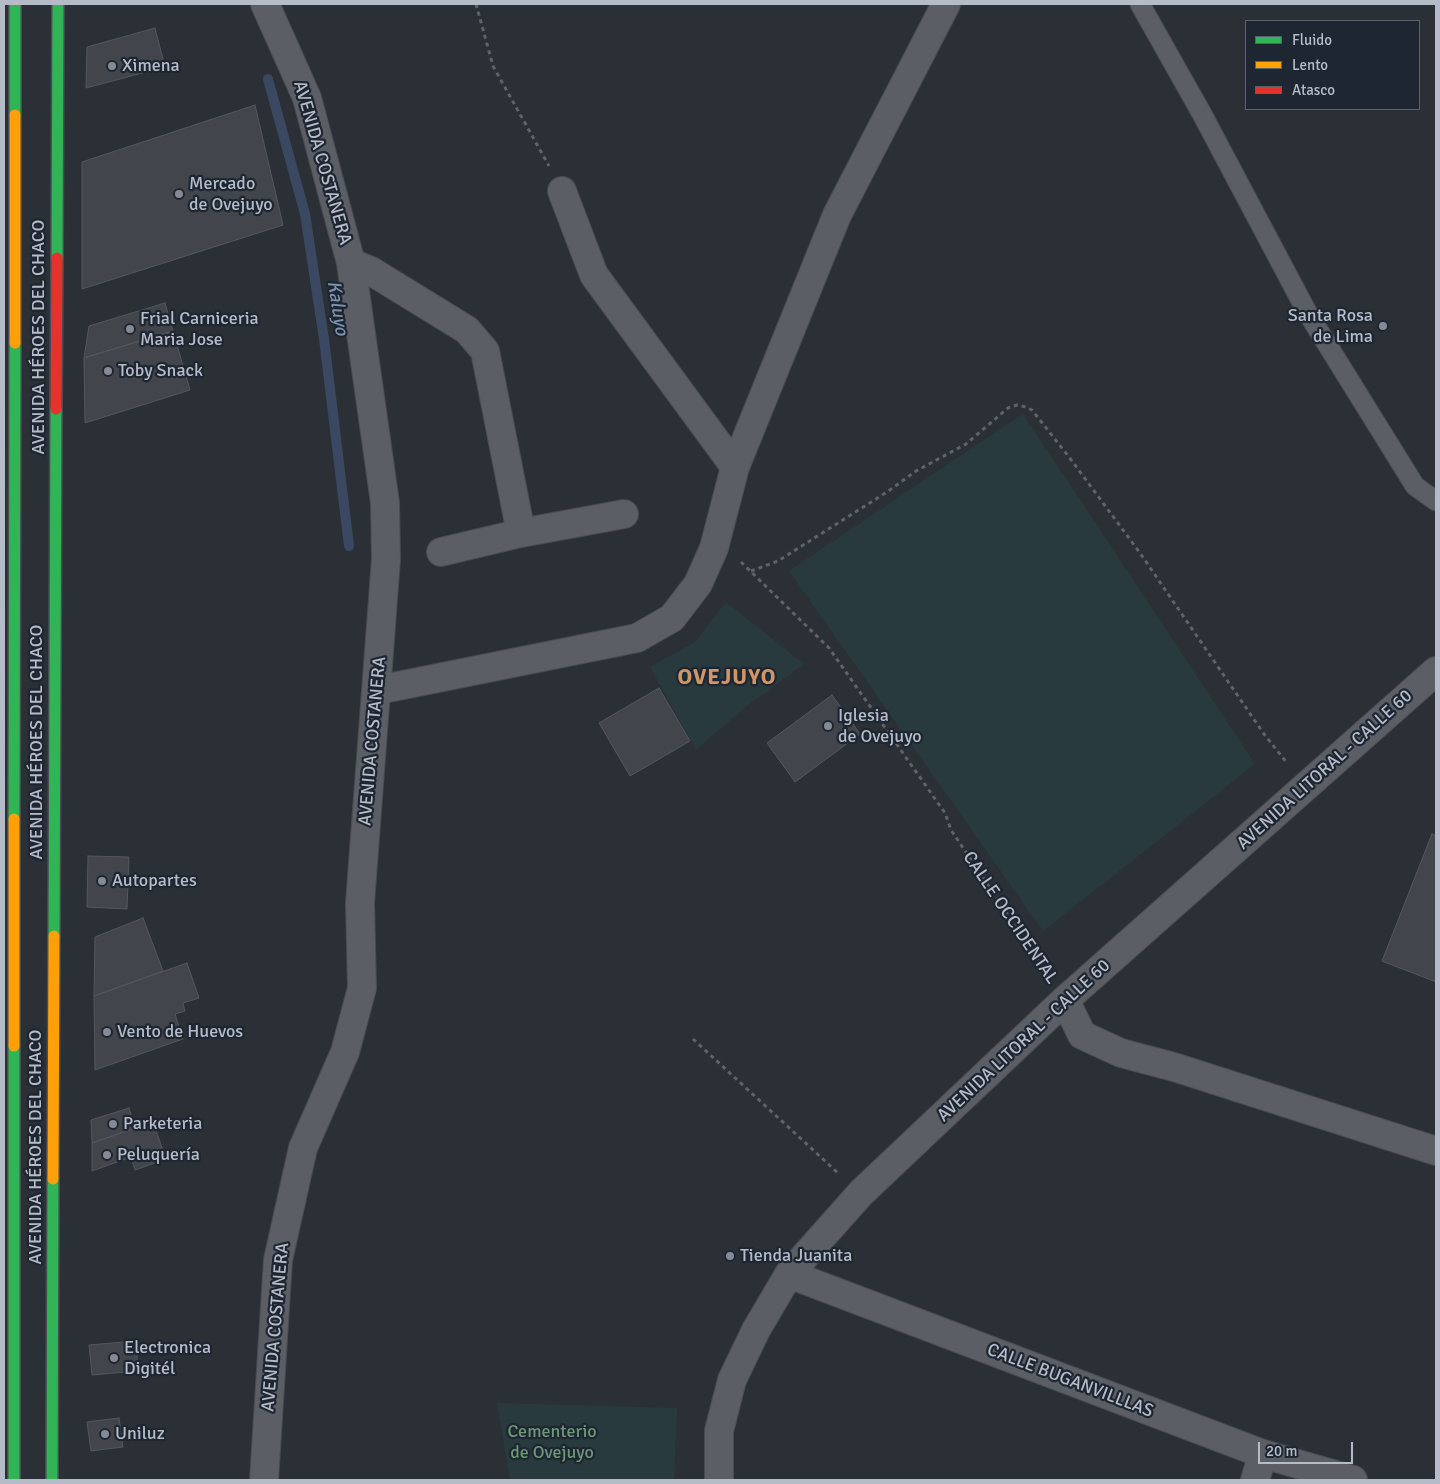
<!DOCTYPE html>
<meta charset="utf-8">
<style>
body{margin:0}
#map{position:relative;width:1440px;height:1484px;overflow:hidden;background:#2b3037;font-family:Signika,sans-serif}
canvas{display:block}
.frame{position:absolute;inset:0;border:5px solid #b5bcc8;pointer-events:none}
.legend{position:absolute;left:1245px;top:20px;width:175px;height:90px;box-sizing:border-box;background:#1e2632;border:1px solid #5a626e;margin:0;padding:6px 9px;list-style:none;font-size:15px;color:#b5bcc8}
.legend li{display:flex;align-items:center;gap:10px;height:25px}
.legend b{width:25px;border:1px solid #5a626e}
.scale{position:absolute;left:1258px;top:1442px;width:95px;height:22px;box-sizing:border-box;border:2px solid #b5bcc8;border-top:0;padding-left:6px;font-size:15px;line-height:18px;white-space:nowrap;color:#b5bcc8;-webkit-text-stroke:4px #1e2632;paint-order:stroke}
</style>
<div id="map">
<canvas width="1440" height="1484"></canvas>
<div class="frame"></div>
<ul class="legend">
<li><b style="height:6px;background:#30b455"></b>Fluido</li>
<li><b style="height:6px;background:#ff9f0a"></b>Lento</li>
<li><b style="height:6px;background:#e5322d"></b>Atasco</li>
</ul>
<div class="scale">20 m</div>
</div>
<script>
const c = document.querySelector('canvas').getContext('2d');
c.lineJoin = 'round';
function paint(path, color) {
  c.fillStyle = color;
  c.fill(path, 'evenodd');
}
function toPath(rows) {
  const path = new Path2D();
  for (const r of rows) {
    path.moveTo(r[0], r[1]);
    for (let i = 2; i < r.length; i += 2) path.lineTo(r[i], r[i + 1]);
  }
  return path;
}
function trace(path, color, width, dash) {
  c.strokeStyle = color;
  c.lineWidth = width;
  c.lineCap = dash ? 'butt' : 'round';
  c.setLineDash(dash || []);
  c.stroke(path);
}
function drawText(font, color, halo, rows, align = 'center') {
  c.font = font + ' Signika,sans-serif';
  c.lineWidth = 4.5;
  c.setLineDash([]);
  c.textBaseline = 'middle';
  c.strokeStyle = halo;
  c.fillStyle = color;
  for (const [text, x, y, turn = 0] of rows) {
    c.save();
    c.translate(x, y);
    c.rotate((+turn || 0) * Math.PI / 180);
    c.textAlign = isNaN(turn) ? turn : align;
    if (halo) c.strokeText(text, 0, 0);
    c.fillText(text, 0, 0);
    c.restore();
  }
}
paint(toPath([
 [1023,414,1255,764,1043,931,789,571],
 [726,602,804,664,743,709,696,750,650,667,695,642],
 [497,1403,677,1408,674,1480,510,1480]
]), '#283a3d');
trace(toPath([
 [268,79,305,214,324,339,349,546]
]), '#3a4961', 10);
const building = toPath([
 [155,28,165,67,86,88,87,47,155,28],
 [255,105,283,225,82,289,82,162,255,105],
 [165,303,173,331,84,358,89,326,165,303],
 [173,331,190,390,85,423,84,358,173,331],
 [659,688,690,741,630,776,599,723,659,688],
 [832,695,860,734,795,782,767,743,832,695],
 [1432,834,1436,836,1436,982,1382,961,1432,834],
 [88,856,129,857,127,909,87,907,88,856],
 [143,918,163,971,94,996,95,937,143,918],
 [187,963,199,998,183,1003,185,1011,175,1014,183,1039,95,1070,94,996,187,963],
 [129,1108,135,1128,92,1143,91,1120,129,1108],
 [153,1122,166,1159,135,1170,131,1157,92,1171,92,1143,153,1122],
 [136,1341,138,1371,92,1375,89,1345,136,1341],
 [119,1418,123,1447,91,1451,87,1422,119,1418]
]);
paint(building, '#42464c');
trace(building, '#53575f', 1);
const lane = toPath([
 [1140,4,1202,114,1307,312,1415,486,1436,501]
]);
const street = toPath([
 [562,191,594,275,735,467],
 [351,263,371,271,467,330,485,351,521,533],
 [441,552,521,533,624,514],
 [378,690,637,638,672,618,698,584,714,548,735,467,837,215,946,4],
 [1065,1000,1082,1035,1121,1053,1174,1067,1436,1151],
 [789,1274,1263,1454,1353,1480],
 [264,1480,278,1260,303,1148,345,1052,362,988,360,903,386,559,385,503,351,263,307,98,265,4],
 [719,1480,719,1431,732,1380,756,1330,789,1274,861,1193,1065,1000,1436,671],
 [1255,1480,1263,1454]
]);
const fast = toPath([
 [15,115,15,4],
 [57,258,58,4],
 [14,819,15,343],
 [54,936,56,409],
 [14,1480,14,1046],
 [52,1480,53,1179]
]);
const slow = toPath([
 [15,343,15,115],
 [14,1046,14,819],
 [53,1179,54,936]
]);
const jam = toPath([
 [56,409,57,258]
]);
trace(lane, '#484c52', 21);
trace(street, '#484c52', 30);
trace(fast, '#484c54', 14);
trace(slow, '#484c54', 14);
trace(jam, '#484c54', 14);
trace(toPath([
 [476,4,493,66,549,166],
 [741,562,829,648,945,813,951,830,1049,976],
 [751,571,778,561,887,492,916,471,966,444,1008,408,1017,405,1026,407,1032,410,1069,457,1140,553,1264,734,1287,763],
 [693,1039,838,1173]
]), '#5e6369', 3, [4, 4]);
trace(lane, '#5b5e65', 19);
trace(street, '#5b5e65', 28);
trace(fast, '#30b455', 11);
trace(slow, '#ff9f0a', 11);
trace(jam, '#e5322d', 11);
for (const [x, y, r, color] of [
 [112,66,5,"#858b95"],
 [179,194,5,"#858b95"],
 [1383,326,5,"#858b95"],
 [130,329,5,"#858b95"],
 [108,371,5,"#858b95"],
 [828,726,5,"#858b95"],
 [102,881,5,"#858b95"],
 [107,1032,5,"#858b95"],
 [113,1124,5,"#858b95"],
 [107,1155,5,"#858b95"],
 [730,1256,5,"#858b95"],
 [114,1358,5,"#858b95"],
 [105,1434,5,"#858b95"]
]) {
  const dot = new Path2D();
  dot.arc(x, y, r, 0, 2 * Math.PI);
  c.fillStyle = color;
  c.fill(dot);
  trace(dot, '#1e2632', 2);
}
drawText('18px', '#b5bcc8', '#1e2632', [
 ["Ximena",122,66],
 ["Mercado",189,184],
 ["de Ovejuyo",189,205],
 ["Santa Rosa",1373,316,"right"],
 ["de Lima",1373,337,"right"],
 ["Frial Carniceria",140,319],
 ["Maria Jose",140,340],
 ["Toby Snack",118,371],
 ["Iglesia",838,716],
 ["de Ovejuyo",838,737],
 ["Autopartes",112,881],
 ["Vento de Huevos",117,1032],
 ["Parketeria",123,1124],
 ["Peluquería",117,1155],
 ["Tienda Juanita",740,1256],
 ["Electronica",124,1348],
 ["Digitél",124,1369],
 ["Uniluz",115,1434]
], 'left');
drawText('18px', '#b5bcc8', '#1e2632', [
 ["AVENIDA COSTANERA",322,163,74],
 ["AVENIDA HÉROES DEL CHACO",39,337,-90],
 ["AVENIDA COSTANERA",373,741,-85],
 ["AVENIDA HÉROES DEL CHACO",37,742,-90],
 ["AVENIDA LITORAL - CALLE 60",1325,770,-42],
 ["CALLE OCCIDENTAL",1010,918,56],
 ["AVENIDA LITORAL - CALLE 60",1024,1041,-43],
 ["AVENIDA HÉROES DEL CHACO",36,1147,-90],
 ["AVENIDA COSTANERA",276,1327,-85],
 ["CALLE BUGANVILLLAS",1070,1381,21]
]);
drawText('18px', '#6d9777', '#1e2632', [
 ["Cementerio",552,1432],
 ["de Ovejuyo",552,1453]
]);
drawText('italic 19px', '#7e92ae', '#1e2632', [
 ["Kaluyo",337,308,81]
]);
c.letterSpacing = '1px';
drawText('bold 22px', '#cf9669', '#1e2632', [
 ["OVEJUYO",727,678]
]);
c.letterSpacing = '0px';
</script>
